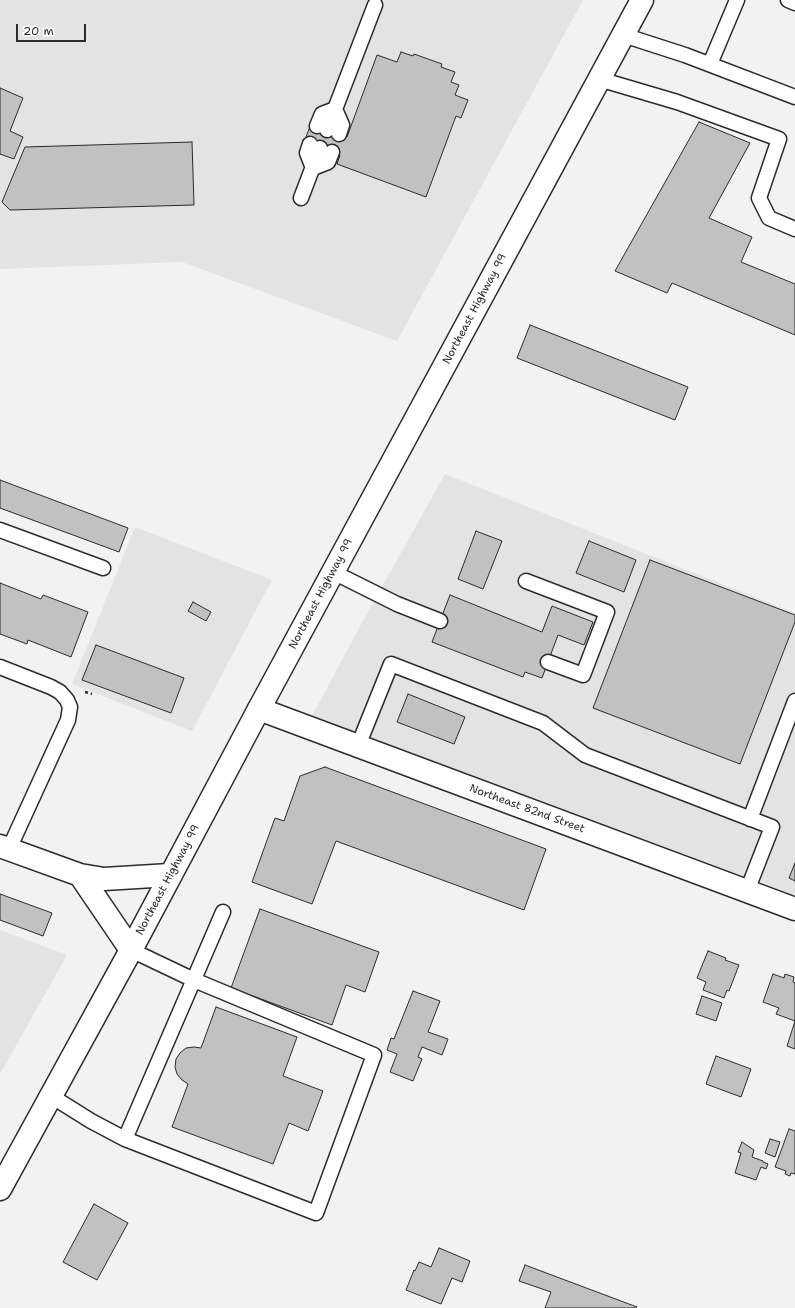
<!DOCTYPE html>
<style>
body{margin:0}
#map{position:relative;width:795px;height:1308px;overflow:hidden;background:#f2f2f2;font-family:"Shantell Sans",sans-serif}
canvas{display:block}
.scale{position:absolute;left:16px;top:24px;width:70px;height:18px;box-sizing:border-box;border:2px solid #2b2b2b;border-top:0;padding-left:5px;font-size:12px;line-height:14px;white-space:nowrap;color:#2b2b2b;-webkit-text-stroke:3px #fff;paint-order:stroke}
</style>
<div id="map">
<canvas width="795" height="1308"></canvas>
<div class="scale">20 m</div>
</div>
<script>
const c = document.querySelector('canvas').getContext('2d');
c.lineJoin = 'round';
function paint(path, color) {
  c.fillStyle = color;
  c.fill(path, 'evenodd');
}
function toPath(rows) {
  const path = new Path2D();
  for (const r of rows) {
    path.moveTo(r[0], r[1]);
    for (let i = 2; i < r.length; i += 2) path.lineTo(r[i], r[i + 1]);
  }
  return path;
}
function trace(path, color, width, dash) {
  c.strokeStyle = color;
  c.lineWidth = width;
  c.lineCap = dash ? 'butt' : 'round';
  c.setLineDash(dash || []);
  c.stroke(path);
}
function drawText(font, color, halo, rows, align = 'center') {
  c.font = font + ' "Shantell Sans",sans-serif';
  c.lineWidth = 3;
  c.setLineDash([]);
  c.textBaseline = 'middle';
  c.strokeStyle = halo;
  c.fillStyle = color;
  for (const [text, x, y, turn = 0] of rows) {
    c.save();
    c.translate(x, y);
    c.rotate((+turn || 0) * Math.PI / 180);
    c.textAlign = isNaN(turn) ? turn : align;
    if (halo) c.strokeText(text, 0, 0);
    c.fillText(text, 0, 0);
    c.restore();
  }
}
paint(toPath([
 [0,0,583,0,397,341,182,262,0,269],
 [445,474,795,613,795,901,312,716,364,619],
 [135,527,272,580,192,731,72,684],
 [0,930,67,955,0,1074]
]), '#e3e3e3');
const building = toPath([
 [401,52,413,56,414,54,442,64,441,67,455,72,451,82,459,85,455,95,468,100,461,118,456,116,426,197,337,164,340,155,304,142,311,124,347,137,377,55,397,62,401,52],
 [0,88,23,98,10,131,23,137,14,159,0,154,0,88],
 [699,122,750,143,709,218,752,237,741,262,795,284,795,335,672,283,667,293,615,271,699,122],
 [192,142,194,205,10,210,2,202,25,147,192,142],
 [530,325,688,387,675,420,517,358,530,325],
 [0,480,128,528,119,552,0,508,0,480],
 [476,531,502,541,483,589,458,579,476,531],
 [589,541,636,560,624,592,576,573,589,541],
 [650,560,795,615,795,622,740,764,593,708,650,560],
 [0,583,41,599,43,595,88,612,71,657,28,640,27,644,0,634,0,583],
 [450,595,542,632,552,606,593,622,584,645,558,635,542,678,525,672,523,677,432,642,450,595],
 [193,602,211,612,206,621,188,611,193,602],
 [96,645,184,678,171,713,82,680,96,645],
 [408,694,465,717,454,744,397,722,408,694],
 [325,767,546,849,524,910,336,841,312,904,252,882,275,818,284,821,300,776,325,767],
 [795,863,795,881,789,878,795,863],
 [0,894,52,913,43,936,0,920,0,894],
 [260,909,379,952,365,992,346,985,332,1025,231,988,260,909],
 [708,951,726,958,725,960,739,965,729,991,727,990,724,998,703,990,706,982,697,978,708,951],
 [773,974,784,978,785,974,794,977,793,982,795,983,795,1049,787,1046,795,1021,776,1014,779,1008,763,1002,773,974],
 [413,991,440,1001,428,1032,448,1039,442,1055,422,1047,418,1057,422,1059,413,1081,390,1072,397,1054,387,1050,391,1038,394,1039,413,991],
 [702,996,722,1003,716,1021,696,1014,702,996],
 [216,1007,297,1037,283,1076,323,1091,308,1131,289,1123,273,1164,172,1127,188,1084,182,1080,177,1074,175,1067,176,1059,180,1053,186,1048,194,1047,201,1048,216,1007],
 [716,1056,751,1069,741,1097,706,1084,716,1056],
 [789,1129,795,1131,795,1174,791,1173,790,1176,785,1174,786,1171,775,1167,789,1129],
 [770,1139,780,1142,775,1157,765,1153,770,1139],
 [742,1142,754,1150,752,1157,763,1161,763,1162,768,1164,766,1169,761,1167,756,1180,735,1173,741,1153,738,1152,742,1142],
 [94,1204,128,1223,97,1280,63,1262,94,1204],
 [439,1248,470,1261,462,1282,452,1278,441,1304,406,1290,414,1270,415,1271,419,1262,431,1267,439,1248],
 [525,1265,637,1307,636,1308,545,1308,551,1292,519,1281,525,1265]
]);
paint(building, '#c1c1c1');
trace(building, '#2b2b2b', 1);
const service = toPath([
 [788,0,795,3],
 [623,35,685,55,795,97],
 [710,64,737,0],
 [599,79,677,102,779,139,759,198,769,218,795,229],
 [317,126,322,114,335,109,342,125,339,134],
 [327,130,375,5],
 [310,144,307,153,313,168,328,162,332,152],
 [301,198,320,148],
 [0,530,103,568],
 [333,572,397,604,440,621],
 [526,581,607,612,583,675,548,662],
 [0,667,51,687,60,692,67,700,70,707,68,720,9,849],
 [358,746,391,664,543,723,585,755,772,827,747,891],
 [750,819,795,701],
 [51,1096,91,1121,125,1139,316,1213,374,1055,194,980,131,950],
 [125,1139,223,912]
]);
const minor = toPath([
 [259,709,795,909],
 [0,846,80,875,104,879,170,875],
 [80,875,131,950]
]);
const secondary = toPath([
 [0,1189,131,950,259,709,642,0]
]);
trace(service, '#2b2b2b', 17);
trace(minor, '#2b2b2b', 25);
trace(secondary, '#2b2b2b', 25);
trace(toPath([
 [85,692,92,694]
]), '#2b2b2b', 2.5, [3, 3]);
trace(service, '#fff', 14);
trace(minor, '#fff', 22);
trace(secondary, '#fff', 22);
drawText('11px', '#2b2b2b', '#fff', [
 ["Northeast Highway 99",475,309,-62],
 ["Northeast Highway 99",321,594,-62],
 ["Northeast 82nd Street",527,809,20],
 ["Northeast Highway 99",168,880,-62]
]);
</script>
